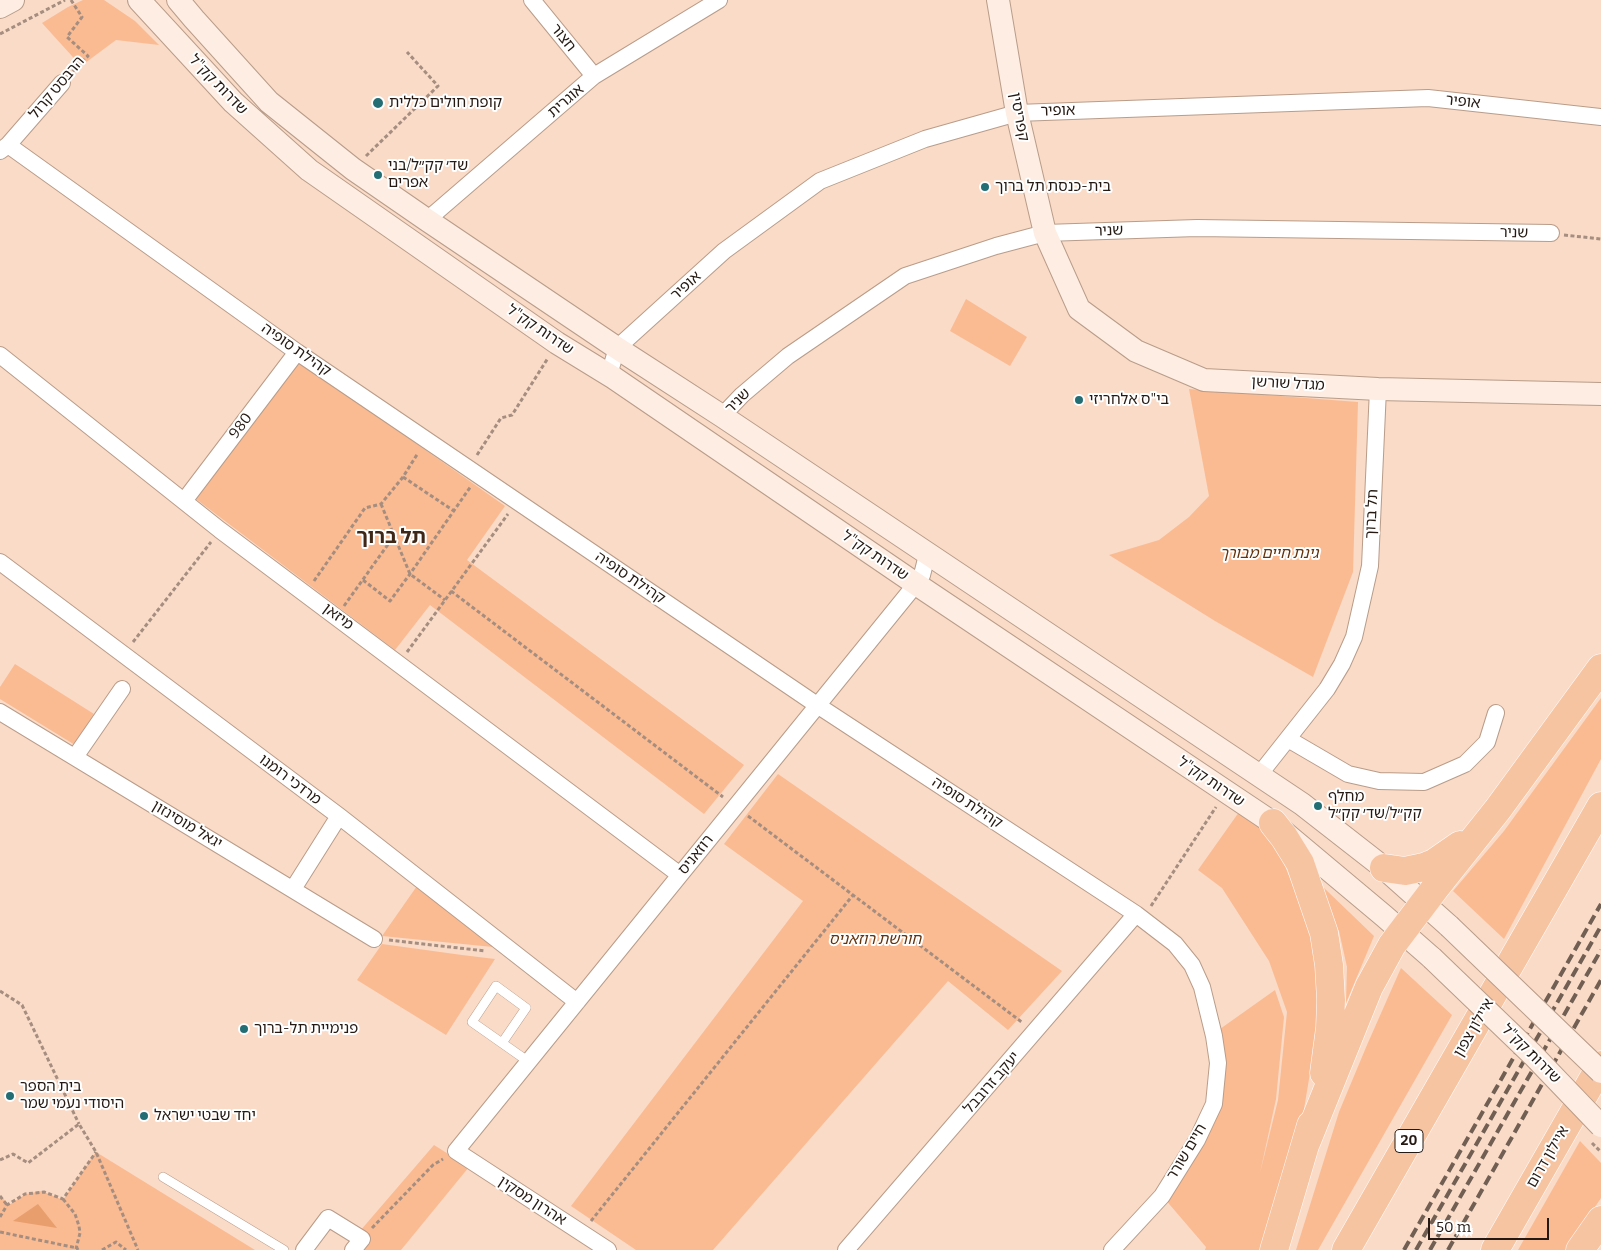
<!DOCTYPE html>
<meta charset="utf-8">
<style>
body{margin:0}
#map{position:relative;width:1601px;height:1250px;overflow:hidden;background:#fadbc7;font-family:Bitter,serif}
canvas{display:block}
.scale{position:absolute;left:1428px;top:1218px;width:121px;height:22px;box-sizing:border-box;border:2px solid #251a13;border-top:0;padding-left:6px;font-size:15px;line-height:18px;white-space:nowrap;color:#251a13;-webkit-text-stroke:4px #fff;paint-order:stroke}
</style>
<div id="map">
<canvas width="1601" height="1250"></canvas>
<div class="scale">50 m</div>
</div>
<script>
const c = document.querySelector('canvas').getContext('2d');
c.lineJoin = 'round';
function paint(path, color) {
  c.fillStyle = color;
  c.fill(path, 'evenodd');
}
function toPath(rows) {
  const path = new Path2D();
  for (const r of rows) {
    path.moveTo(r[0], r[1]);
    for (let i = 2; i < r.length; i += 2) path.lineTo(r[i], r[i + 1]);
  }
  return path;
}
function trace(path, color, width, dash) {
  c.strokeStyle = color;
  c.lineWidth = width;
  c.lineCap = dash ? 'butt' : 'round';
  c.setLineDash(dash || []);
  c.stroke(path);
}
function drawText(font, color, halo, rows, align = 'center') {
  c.font = font + ' Bitter,"Noto Sans Hebrew",serif';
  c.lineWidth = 4;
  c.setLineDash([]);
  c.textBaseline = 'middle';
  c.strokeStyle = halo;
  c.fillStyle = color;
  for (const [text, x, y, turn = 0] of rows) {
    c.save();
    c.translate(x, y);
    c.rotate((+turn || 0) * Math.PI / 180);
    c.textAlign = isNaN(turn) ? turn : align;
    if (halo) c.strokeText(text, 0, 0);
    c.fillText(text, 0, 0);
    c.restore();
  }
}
paint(toPath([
 [83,0,104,0,135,21,159,45,116,40,81,66,42,23,68,7],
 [966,299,1027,337,1010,366,950,331],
 [299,361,505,506,467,560,744,765,704,814,430,605,395,650,196,499],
 [1189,389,1358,402,1353,572,1313,677,1215,621,1109,555,1159,540,1189,517,1209,496],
 [15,664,94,714,75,745,0,699,0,687],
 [1601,698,1601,759,1504,939,1453,891,1504,831],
 [778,774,1062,971,1008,1030,948,981,713,1250,636,1250,571,1206,803,901,724,844],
 [1244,805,1268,826,1309,923,1322,1001,1302,1121,1290,1167,1260,1250,1205,1250,1206,1247,1164,1198,1205,1133,1220,1029,1275,990,1284,1017,1276,1099,1260,1173,1278,1100,1287,1012,1269,961,1222,888,1198,870],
 [417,886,493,947,382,936],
 [1324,888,1374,936,1346,1003,1347,967,1339,931,1320,898],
 [382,944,462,955,495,959,446,1035,357,980],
 [1401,968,1452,1015,1318,1250,1296,1250,1339,1112,1367,1045],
 [1580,1141,1601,1163,1601,1198,1566,1250,1518,1250],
 [434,1145,469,1167,401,1250,360,1250,360,1231],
 [96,1152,255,1250,0,1250,0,1195,9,1205,26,1194,42,1191,63,1200]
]), '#fabb92');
paint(toPath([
 [38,1204,57,1228,13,1221]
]), '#e89f6d');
const lane = toPath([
 [502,1043,526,1008,496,986,472,1022,529,1062],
 [163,1177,284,1250]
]);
const street = toPath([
 [532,0,594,76],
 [8,145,297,352,817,705,1136,914,1175,944,1192,965,1202,987,1214,1036,1218,1063,1214,1104,1197,1140,1162,1196,1112,1250],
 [0,151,8,145,62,83],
 [427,220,594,76,719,0],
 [0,355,220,530,680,875],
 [614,378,611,368,617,348,724,251,820,181,925,139,1017,113,1428,98,1601,117],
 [722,416,742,395,788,356,905,276,996,246,1045,233,1197,228,1551,233],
 [184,501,297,352],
 [0,562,339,816,577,1002],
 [0,712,374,939],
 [1288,739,1348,774,1379,781,1424,782,1465,764,1487,742,1496,713],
 [75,757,122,689],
 [1259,775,1327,689,1342,664,1354,637,1370,566,1378,389],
 [293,889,339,816],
 [304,1250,328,1218,362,1239,353,1250],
 [608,1250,456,1151,916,584,922,575,927,555],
 [846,1250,1136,914]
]);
const secondary = toPath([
 [139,0,233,102,309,170,557,343,614,378,916,584,1273,823,1384,916,1432,958],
 [178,0,194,19,269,102,353,169,427,220,617,348,722,416,1302,804,1384,868,1449,926],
 [998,0,1017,113,1045,233,1079,309,1136,351,1204,380,1378,389,1601,394],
 [0,7,13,0]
]);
const highway = toPath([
 [1273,823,1284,837,1300,863,1324,933,1329,965,1331,1000,1330,1028,1324,1073],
 [1384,868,1405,871,1424,867,1434,863,1460,845],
 [1306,1143,1369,987,1392,945,1436,887,1498,809,1601,668],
 [1274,1250,1311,1125],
 [1346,1250,1601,806],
 [1495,1250,1601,1065],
 [1580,1250,1601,1220]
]);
trace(lane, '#b99c89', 10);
trace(street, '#b99c89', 18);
trace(secondary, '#b99c89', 24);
trace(highway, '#fff', 29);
trace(toPath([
 [71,0,82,17,67,37,88,56,71,73],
 [0,34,65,0],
 [366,156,438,86,407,52],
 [1564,235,1601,239],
 [477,455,501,418,512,415,548,358],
 [403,477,454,511],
 [381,504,410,574,445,600],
 [363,580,390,601,410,574,471,486],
 [314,581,365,508,381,504,403,477,418,453],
 [451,591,723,797],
 [344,606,394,536],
 [133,642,211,542],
 [407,652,508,514],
 [748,816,1023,1023],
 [1151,906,1216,807],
 [389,940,485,951],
 [0,991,22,1005,79,1124],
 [0,1160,13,1154,28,1163,79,1124,96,1152,138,1250],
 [0,1196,7,1205],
 [63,1199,75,1214,79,1226,80,1233,76,1249],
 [0,1217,7,1205,25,1194,44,1192,63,1199,96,1152],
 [591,1221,853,895],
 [372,1228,433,1165,443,1159],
 [0,1232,77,1248,78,1250],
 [102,1250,116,1242,126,1250]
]), '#a58e80', 3, [4, 2.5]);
trace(lane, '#fff', 9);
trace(street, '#fff', 16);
trace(secondary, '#fdede3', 22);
trace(highway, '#f7c4a2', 28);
trace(toPath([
 [1404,1250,1601,904],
 [1416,1250,1601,926],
 [1430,1250,1601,950],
 [1448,1250,1601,980]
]), '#715f53', 4, [10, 5]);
const secondaryBridge = toPath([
 [1449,926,1601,1072],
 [1432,958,1533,1055,1601,1126]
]);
trace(secondaryBridge, '#b99c89', 24, []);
trace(toPath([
 [1592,1143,1601,1152]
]), '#a58e80', 3, [4, 2.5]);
trace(secondaryBridge, '#fdede3', 22);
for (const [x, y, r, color] of [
 [378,103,6,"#236d75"],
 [378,175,5,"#236d75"],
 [985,187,5,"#236d75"],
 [1079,400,5,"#236d75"],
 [1318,806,5,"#236d75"],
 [244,1029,5,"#236d75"],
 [10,1096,5,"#236d75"],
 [144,1116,5,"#236d75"]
]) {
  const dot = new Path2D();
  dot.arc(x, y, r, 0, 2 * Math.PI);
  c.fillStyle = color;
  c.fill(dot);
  trace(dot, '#fff', 2);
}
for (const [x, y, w] of [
 [1409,1141,28]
]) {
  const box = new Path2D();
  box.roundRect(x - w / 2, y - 11.5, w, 23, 4);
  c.fillStyle = '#fff';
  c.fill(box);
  trace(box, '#251a13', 1);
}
drawText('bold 14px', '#251a13', null, [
 ["20",1409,1141]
]);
drawText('15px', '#251a13', '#fff', [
 ["חצור",563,38,51],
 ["שדרות קק\"ל",218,85,46],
 ["הרבסט קרול",57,88,-50],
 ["אוגרית",566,101,-41],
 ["אופיר",1463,102,6],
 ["אופיר",1058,111,-2],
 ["קפריסין",1019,117,79],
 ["שניר",1109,231,-2],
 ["שניר",1514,233,1],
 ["אופיר",686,286,-42],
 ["שדרות קק\"ל",540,330,34],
 ["קהילת סופיה",296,350,35],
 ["מגדל שורשן",1288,384,3],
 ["שניר",738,401,-45],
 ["980",241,426,-53],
 ["תל ברוך",1372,514,-87],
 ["שדרות קק\"ל",875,556,34],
 ["קהילת סופיה",630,578,34],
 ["מיזאן",338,617,37],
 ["מרדכי רומנו",290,780,37],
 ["שדרות קק\"ל",1211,782,34],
 ["קהילת סופיה",967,803,33],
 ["יגאל מוסינזון",187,825,31],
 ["רוזאניס",696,855,-51],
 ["איילון צפון",1474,1028,-60],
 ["שדרות קק\"ל",1531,1054,45],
 ["יעקב זרובבל",992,1083,-49],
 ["חיים שורר",1187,1152,-59],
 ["איילון דרום",1548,1157,-60],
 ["אהרון מסקין",532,1201,33]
]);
drawText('15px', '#251a13', '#fff', [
 ["קופת חולים כללית",389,103],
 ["שד׳ קק״ל/בני",388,166],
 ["אפרים",388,183],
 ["בית-כנסת תל ברוך",995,187],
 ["בי\"ס אלחריזי",1089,400],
 ["מחלף",1328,797],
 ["קק״ל/שד׳ קק״ל",1328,814],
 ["פנימיית תל-ברוך",254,1029],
 ["בית הספר",20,1087],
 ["היסודי נעמי שמר",20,1104],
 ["יחד שבטי ישראל",154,1116]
], 'left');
drawText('italic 15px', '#62330d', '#fff', [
 ["גינת חיים מבורך",1269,554],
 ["חורשת רוזאניס",875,940]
]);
drawText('bold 20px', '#3e2717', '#fff', [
 ["תל ברוך",391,537]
]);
</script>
